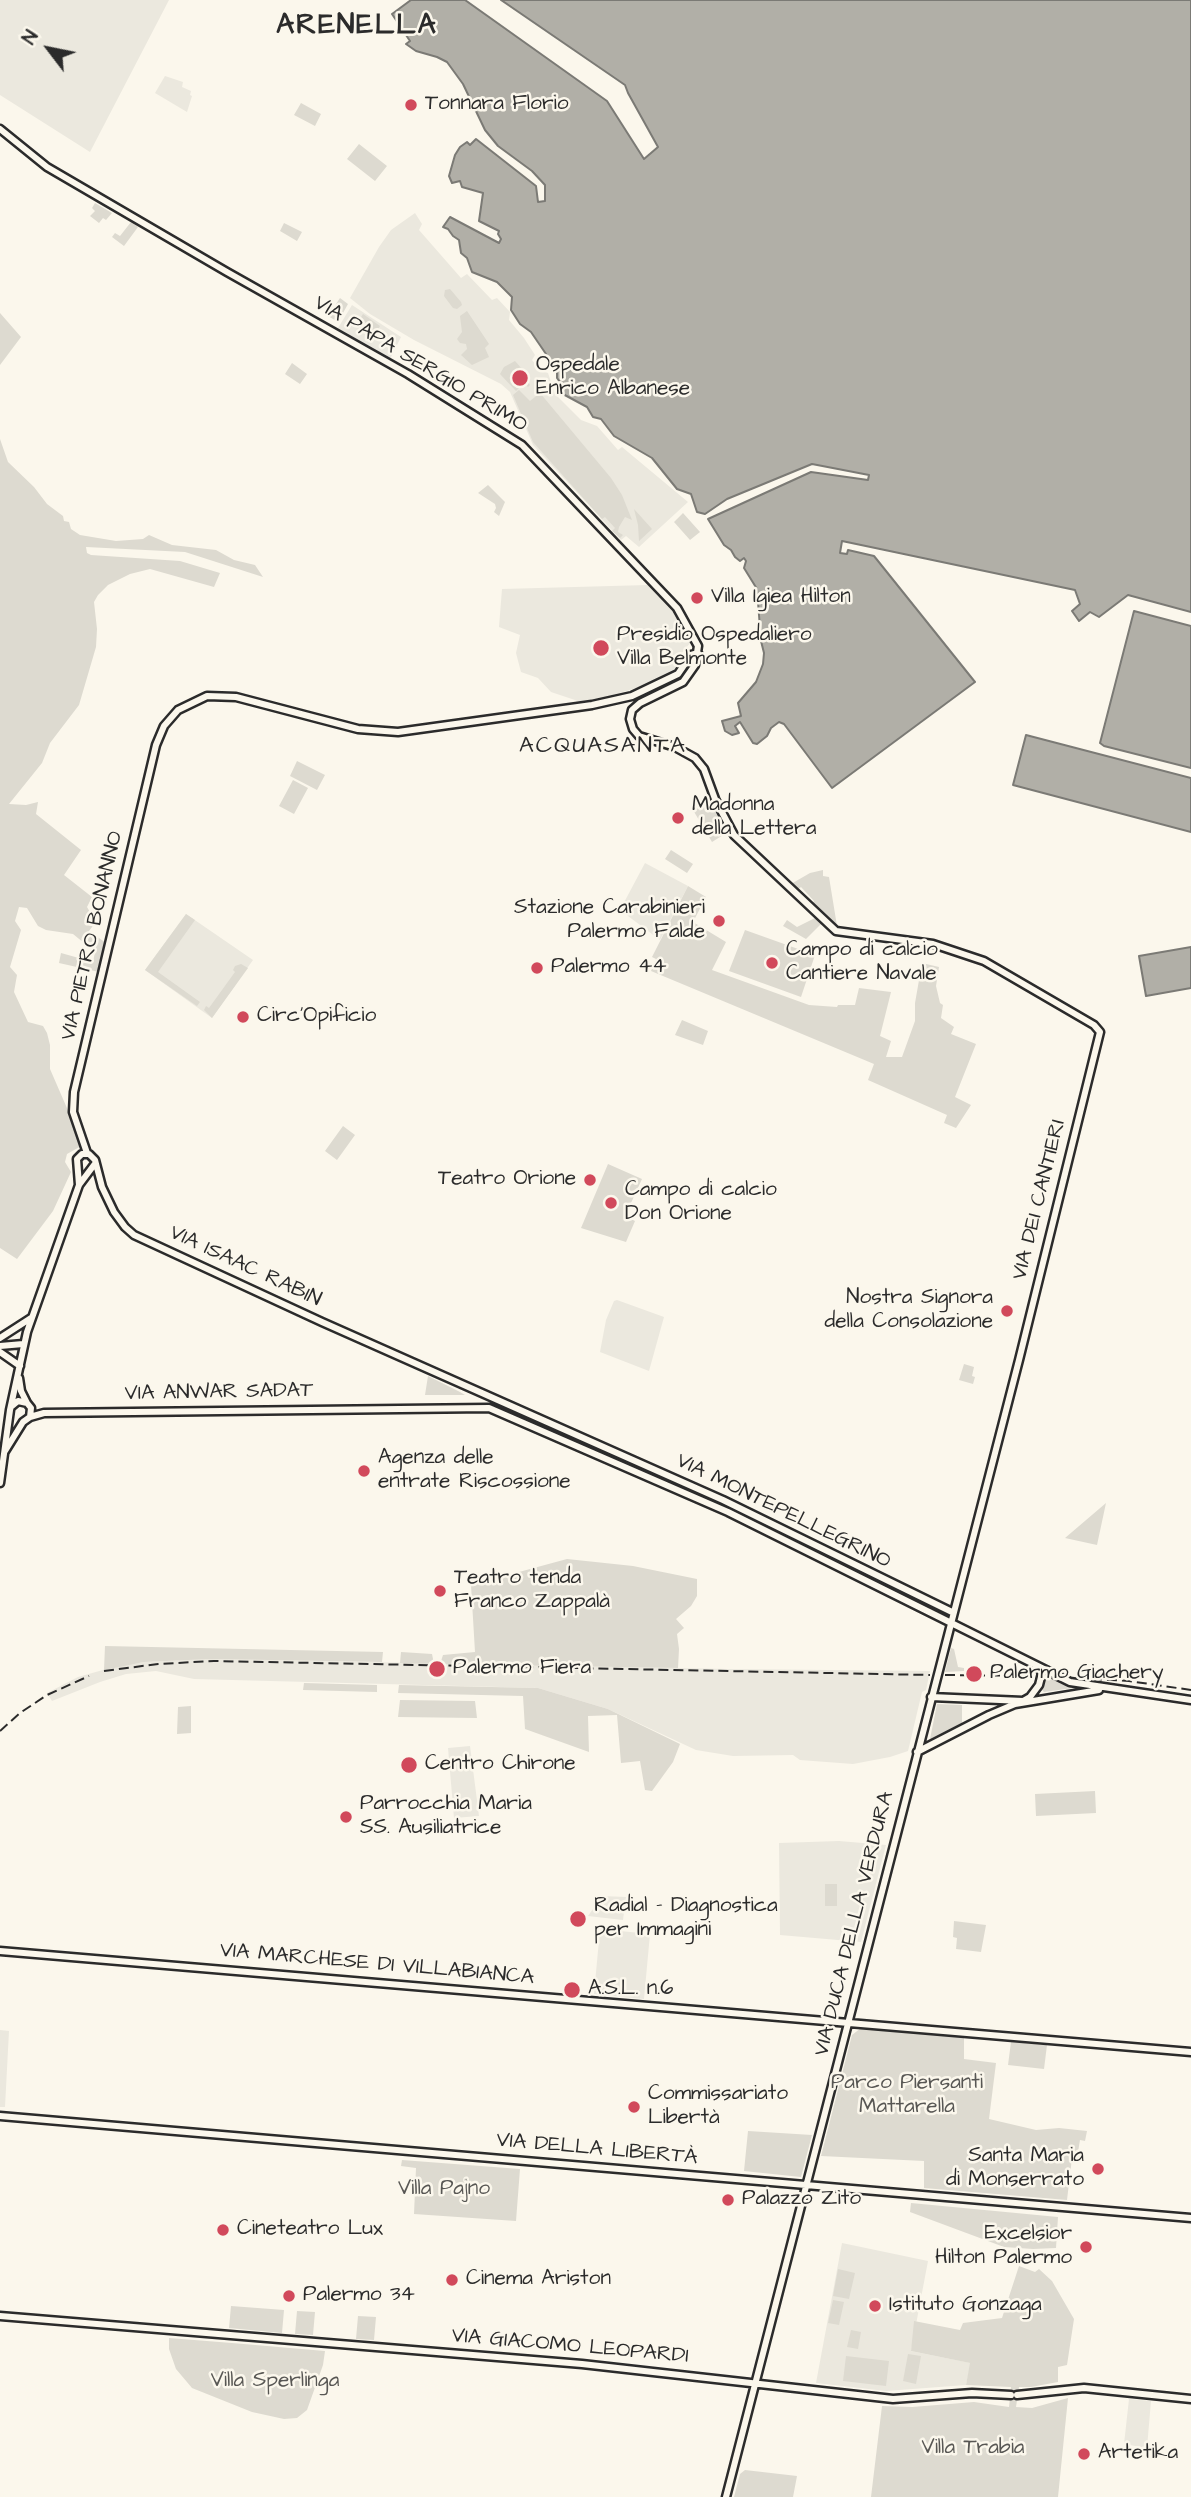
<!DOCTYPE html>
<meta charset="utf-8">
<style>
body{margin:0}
#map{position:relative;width:1191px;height:2497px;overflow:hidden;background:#fbf7ec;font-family:"Architects Daughter",sans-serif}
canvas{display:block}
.north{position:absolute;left:14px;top:14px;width:70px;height:70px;-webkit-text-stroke:5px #fbf7ec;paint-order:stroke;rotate:302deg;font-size:19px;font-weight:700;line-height:28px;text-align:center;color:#2b2b2b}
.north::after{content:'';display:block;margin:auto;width:24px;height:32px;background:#2b2b2b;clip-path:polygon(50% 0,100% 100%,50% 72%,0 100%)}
</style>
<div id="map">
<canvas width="1191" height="2497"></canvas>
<div class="north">N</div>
</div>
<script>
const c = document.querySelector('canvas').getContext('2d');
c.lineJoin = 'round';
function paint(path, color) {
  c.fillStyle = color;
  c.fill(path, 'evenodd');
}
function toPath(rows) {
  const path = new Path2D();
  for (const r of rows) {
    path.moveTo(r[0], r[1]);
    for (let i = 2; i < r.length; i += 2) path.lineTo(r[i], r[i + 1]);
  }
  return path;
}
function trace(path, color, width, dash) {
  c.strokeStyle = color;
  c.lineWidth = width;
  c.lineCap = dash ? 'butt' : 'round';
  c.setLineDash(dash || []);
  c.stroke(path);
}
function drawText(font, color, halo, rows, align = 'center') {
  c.font = font + ' "Architects Daughter",sans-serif';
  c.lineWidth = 5;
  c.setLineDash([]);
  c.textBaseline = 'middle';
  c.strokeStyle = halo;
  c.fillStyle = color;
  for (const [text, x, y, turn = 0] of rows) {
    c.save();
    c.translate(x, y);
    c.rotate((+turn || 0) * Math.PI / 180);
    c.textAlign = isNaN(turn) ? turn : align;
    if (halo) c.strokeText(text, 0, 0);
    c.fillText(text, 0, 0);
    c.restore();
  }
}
paint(toPath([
 [0,0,169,0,90,152,0,95],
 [165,76,183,82,182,87,191,91,190,95,192,96,187,112,155,93],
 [415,213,422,224,419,230,461,278,467,274,492,300,497,298,510,312,509,320,524,338,535,355,532,360,541,371,548,373,555,394,581,420,597,426,618,450,622,447,688,502,639,547,626,536,621,540,533,445,510,392,501,384,414,340,370,314,350,298,379,247,391,230],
 [352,305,401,337,390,359,338,328],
 [648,585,679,619,691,642,681,654,682,665,675,671,649,684,613,695,584,703,551,692,538,678,521,672,516,653,520,635,499,627,502,589],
 [645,863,688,886,660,940,620,910],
 [186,914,253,960,212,1018,145,970],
 [617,1300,664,1317,649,1371,600,1352,606,1320,614,1301],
 [211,1659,728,1669,930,1671,926,1690,922,1692,908,1751,890,1757,853,1764,800,1760,793,1755,733,1756,696,1750,608,1709,538,1688,194,1679,156,1671,126,1674,100,1682,52,1701,47,1693,78,1677,117,1666,144,1662],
 [470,1746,479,1816,454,1818,448,1748],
 [839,1841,886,1845,861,1942,780,1935,779,1843],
 [602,1896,626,1897,623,1920,588,1916],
 [600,1929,650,1934,644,1999,594,1994],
 [0,2030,9,2031,5,2107,0,2107],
 [842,2243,928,2261,911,2351,971,2363,966,2385,886,2391,816,2383],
 [1129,2399,1151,2401,1147,2448,1124,2444]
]), '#ebe8de');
paint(toPath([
 [301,103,321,114,315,126,294,115],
 [359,144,387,166,375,181,347,159],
 [95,203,112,213,106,220,103,218,99,223,90,216,95,211,92,208],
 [131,222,138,227,124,246,112,237,115,233,120,236],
 [284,223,302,232,297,241,280,231],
 [450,289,461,302,462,305,457,309,453,308,444,296,445,290],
 [340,298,348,304,338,322,328,316],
 [467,311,489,344,485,348,489,357,472,365,461,355,467,349,466,344,460,343,457,339,462,332,460,316],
 [0,313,21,337,0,365],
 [363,314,380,326,374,336,356,325],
 [515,361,529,377,527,381,530,385,528,387,524,383,516,391,500,374,504,367],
 [292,363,307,374,300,384,285,374],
 [519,390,530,401,540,393,611,478,622,495,632,520,625,517,619,527,618,532,623,535,620,538,612,531,615,528,605,517,602,519,533,442,513,395],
 [0,439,8,462,34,487,47,504,63,516,64,521,69,522,71,529,80,535,116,541,143,539,149,535,172,545,216,550,234,560,255,565,263,577,185,552,86,547,87,553,91,555,180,561,220,573,214,587,150,569,130,574,108,585,98,595,94,602,97,629,96,647,79,705,50,743,42,763,9,804,26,805,38,802,36,814,81,850,64,875,92,897,87,907,91,914,98,919,89,931,106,943,99,972,59,963,61,953,93,962,95,952,73,934,46,930,38,926,27,908,19,907,15,921,21,930,10,967,17,975,14,992,28,1022,43,1026,47,1033,50,1045,50,1069,83,1145,67,1154,65,1162,71,1172,53,1211,17,1259,0,1248],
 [488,485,505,502,499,516,494,512,496,508,495,504,478,493],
 [634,509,652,529,639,541,638,525],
 [683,513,700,532,690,540,674,522],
 [297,761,325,775,317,790,290,776],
 [293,780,308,788,294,814,279,806],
 [710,804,728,832,712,842,693,810],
 [671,850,693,864,687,873,665,859],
 [823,870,823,876,829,877,837,926,812,904,814,901,801,887,797,890,791,884,810,873],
 [688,886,706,897,693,922,726,942,712,970,809,1005,837,1007,838,1005,855,1005,859,988,891,992,880,1036,891,1041,886,1057,902,1057,915,1021,915,1003,922,963,939,967,936,986,940,1003,943,1005,941,1018,954,1027,951,1034,976,1044,955,1097,971,1105,956,1128,944,1123,947,1115,868,1080,874,1064,651,971,656,959,652,957],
 [186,914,195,920,158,972,200,1002,197,1006,145,970],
 [815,918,822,923,806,939,783,926,787,920,797,927],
 [745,930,815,955,801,997,729,971],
 [241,964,248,968,212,1018,204,1010,206,1006,209,1008,235,972,233,970,235,966],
 [682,1020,708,1031,703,1045,675,1035],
 [343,1126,355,1135,337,1160,325,1151],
 [608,1164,642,1179,625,1216,635,1221,626,1242,581,1228],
 [964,1364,974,1367,972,1376,975,1377,973,1384,959,1380],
 [428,1376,460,1392,465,1395,425,1395],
 [1106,1503,1097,1545,1065,1538],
 [567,1559,633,1566,697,1579,697,1596,691,1606,676,1619,684,1628,677,1634,679,1649,678,1668,440,1664,443,1655,475,1652,471,1585],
 [105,1646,383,1652,382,1662,211,1659,144,1662,104,1670],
 [951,1648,954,1649,958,1667,964,1668,964,1671,945,1672],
 [401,1652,432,1654,434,1664,400,1663],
 [1046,1675,1072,1687,1073,1688,1044,1692,1042,1690],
 [304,1683,377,1685,377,1692,303,1690],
 [399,1685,538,1688,608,1709,680,1744,673,1762,652,1791,645,1790,640,1761,621,1763,617,1715,588,1716,589,1752,525,1729,523,1696,398,1693],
 [400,1700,475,1701,477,1718,398,1717],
 [937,1704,962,1705,962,1723,930,1739],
 [191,1706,191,1733,177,1734,178,1707],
 [1095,1791,1096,1813,1036,1816,1035,1794],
 [825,1884,837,1884,837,1906,825,1906],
 [954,1921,986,1925,981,1952,956,1949,957,1938,953,1937],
 [861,2028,964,2037,964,2059,996,2063,989,2119,1036,2130,1059,2128,1087,2131,1085,2141,1080,2140,1077,2158,1072,2158,1067,2200,924,2188,924,2161,821,2156,852,2035],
 [1011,2042,1047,2045,1044,2069,1008,2065],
 [748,2131,812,2135,801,2177,744,2171],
 [402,2160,520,2169,516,2221,414,2214,416,2168,401,2166],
 [911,2203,1058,2217,1056,2248,1033,2249,1004,2247,910,2212],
 [1019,2266,1035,2272,1039,2269,1052,2281,1074,2319,1067,2365,1058,2367,1058,2382,1031,2387,1019,2387,1016,2407,1032,2408,1068,2398,1058,2497,871,2497,882,2406,912,2407,974,2402,1009,2407,1011,2387,966,2385,970,2363,911,2351,914,2321,960,2330,963,2323,1002,2318],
 [838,2269,855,2273,849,2299,833,2296],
 [833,2300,844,2302,839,2325,828,2323],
 [231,2306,284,2310,282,2333,229,2328],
 [297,2311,315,2312,313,2335,295,2334],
 [358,2316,376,2317,374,2340,356,2339],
 [851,2330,861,2332,858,2349,847,2347],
 [169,2338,232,2343,325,2351,323,2365,307,2410,297,2418,284,2419,252,2412,192,2388,176,2369,169,2349],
 [908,2354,921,2356,916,2384,903,2381],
 [846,2356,889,2361,886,2386,843,2381],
 [745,2470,797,2476,793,2497,734,2497,740,2474]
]), '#dddad0');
const water = toPath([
 [411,0,465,0,607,101,644,159,658,147,628,93,625,85,501,0,1191,0,1191,612,1128,595,1099,617,1090,612,1079,621,1072,611,1080,604,1075,590,842,541,840,553,847,554,848,550,874,556,975,682,832,788,784,724,779,722,771,728,767,736,757,744,753,743,740,722,735,726,739,733,732,735,725,731,722,721,741,716,738,703,756,682,763,664,764,653,761,641,757,589,744,568,746,561,744,558,740,561,735,557,731,550,724,545,708,519,811,472,868,480,869,475,812,464,727,499,705,514,697,512,691,494,677,489,652,458,614,436,601,419,593,417,587,407,561,393,562,385,557,378,557,373,547,360,546,354,531,332,520,324,511,310,512,297,497,282,472,272,467,258,461,253,459,240,453,236,448,229,443,227,450,217,499,243,501,239,498,234,499,231,479,221,483,193,462,187,460,181,452,183,449,176,455,155,460,147,467,142,470,145,476,139,536,186,538,202,545,201,545,185,532,171,498,146,485,130,463,84,447,62,437,57,416,51,406,44,410,41,392,14,411,0],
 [1134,611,1191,626,1191,768,1104,746,1100,743,1134,611],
 [1026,735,1191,778,1191,832,1013,785,1026,735],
 [1191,947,1191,988,1146,996,1139,956,1191,947]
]);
paint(water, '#b1afa7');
trace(water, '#7b7a75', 2);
const secondary = toPath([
 [0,129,47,167,227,272,408,374,522,445,677,608,698,646,695,665,683,682,640,703,632,710,630,719,633,729,639,736,675,747,695,758,704,769,715,799,734,835,836,931,933,944,984,961,1094,1025,1100,1032,1019,1360,726,2497],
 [87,1153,73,1112,74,1092,156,745,164,726,178,710,207,696,236,697,358,729,398,732,592,705,632,696,678,674,691,655,698,653],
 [79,1185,77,1159,82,1154,89,1154,95,1160,102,1187,114,1212,125,1227,134,1235,322,1322,723,1500,952,1612],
 [0,1338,31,1318],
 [0,1346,23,1344],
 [0,1352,20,1366],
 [19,1378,21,1391,27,1403],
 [12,1406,18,1401,27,1403,31,1408,30,1417],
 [5,1451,23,1422,30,1417,44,1413,489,1408,728,1512,1070,1682,1191,1700],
 [0,1483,10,1410,27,1332,79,1185,94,1165],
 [931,1697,1023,1701,1030,1697,1039,1685,1042,1673,1039,1668],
 [917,1752,989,1715,1015,1704,1099,1690],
 [0,1951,1191,2052],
 [0,2116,1191,2218],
 [0,2316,582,2364,893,2399,972,2393,1011,2395],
 [1017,2395,1084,2388,1191,2399]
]);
trace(secondary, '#2b2b2b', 11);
trace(secondary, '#fbf7ec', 6);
trace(toPath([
 [104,1671,158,1664,214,1661,930,1675],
 [945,1675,1035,1676],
 [1077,1678,1129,1681,1191,1690],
 [0,1731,20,1713,47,1695,89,1676]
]), '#2b2b2b', 2, [10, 5]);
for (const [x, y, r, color] of [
 [411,105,7,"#d1495b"],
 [520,378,9,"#d1495b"],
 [697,598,7,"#d1495b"],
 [601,648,9,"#d1495b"],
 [678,818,7,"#d1495b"],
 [719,921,7,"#d1495b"],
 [772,963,7,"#d1495b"],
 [537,968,7,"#d1495b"],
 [243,1017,7,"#d1495b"],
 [590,1180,7,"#d1495b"],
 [611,1203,7,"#d1495b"],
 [1007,1311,7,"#d1495b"],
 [364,1471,7,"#d1495b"],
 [440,1591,7,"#d1495b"],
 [437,1669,9,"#d1495b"],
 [974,1674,9,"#d1495b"],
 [409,1765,9,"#d1495b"],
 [346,1817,7,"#d1495b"],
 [578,1919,9,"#d1495b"],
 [572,1990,9,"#d1495b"],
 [634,2107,7,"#d1495b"],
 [1098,2169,7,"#d1495b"],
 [728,2200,7,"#d1495b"],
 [223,2230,7,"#d1495b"],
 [1086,2247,7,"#d1495b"],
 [452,2280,7,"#d1495b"],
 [289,2296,7,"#d1495b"],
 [875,2306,7,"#d1495b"],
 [1084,2454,7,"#d1495b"]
]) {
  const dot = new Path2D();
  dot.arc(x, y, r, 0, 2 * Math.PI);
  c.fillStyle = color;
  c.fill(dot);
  trace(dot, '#fbf7ec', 2.5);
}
drawText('21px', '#2b2b2b', '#fbf7ec', [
 ["Tonnara Florio",425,105],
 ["Ospedale",536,366],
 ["Enrico Albanese",536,390],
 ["Villa Igiea Hilton",711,598],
 ["Presidio Ospedaliero",617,636],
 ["Villa Belmonte",617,660],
 ["Madonna",692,806],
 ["della Lettera",692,830],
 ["Stazione Carabinieri",705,909,"right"],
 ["Palermo Falde",705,933,"right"],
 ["Campo di calcio",786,951],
 ["Cantiere Navale",786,975],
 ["Palermo 44",551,968],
 ["Circ'Opificio",257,1017],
 ["Teatro Orione",576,1180,"right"],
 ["Campo di calcio",625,1191],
 ["Don Orione",625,1215],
 ["Nostra Signora",993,1299,"right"],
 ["della Consolazione",993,1323,"right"],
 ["Agenza delle",378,1459],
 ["entrate Riscossione",378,1483],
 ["Teatro tenda",454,1579],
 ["Franco Zappalà",454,1603],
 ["Palermo Fiera",453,1669],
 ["Palermo Giachery",990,1674],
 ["Centro Chirone",425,1765],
 ["Parrocchia Maria",360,1805],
 ["SS. Ausiliatrice",360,1829],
 ["Radial - Diagnostica",594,1907],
 ["per Immagini",594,1931],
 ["A.S.L. n.6",588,1990],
 ["Commissariato",648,2095],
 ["Libertà",648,2119],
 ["Santa Maria",1084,2157,"right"],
 ["di Monserrato",1084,2181,"right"],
 ["Palazzo Zito",742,2200],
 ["Cineteatro Lux",237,2230],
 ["Excelsior",1072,2235,"right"],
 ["Hilton Palermo",1072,2259,"right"],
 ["Cinema Ariston",466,2280],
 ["Palermo 34",303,2296],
 ["Istituto Gonzaga",889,2306],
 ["Artetika",1098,2454]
], 'left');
drawText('21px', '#2b2b2b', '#fbf7ec', [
 ["VIA PAPA SERGIO PRIMO",420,365,31],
 ["VIA PIETRO BONANNO",93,936,-77],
 ["VIA DEI CANTIERI",1040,1200,-76],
 ["VIA ISAAC RABIN",245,1267,25],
 ["VIA ANWAR SADAT",219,1393,-1],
 ["VIA MONTEPELLEGRINO",783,1512,26],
 ["VIA DUCA DELLA VERDURA",855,1924,-76],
 ["VIA MARCHESE DI VILLABIANCA",377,1965,5],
 ["VIA DELLA LIBERTÀ",597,2150,5],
 ["VIA GIACOMO LEOPARDI",570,2347,5]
]);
drawText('21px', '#585754', '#fbf7ec', [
 ["Parco Piersanti",907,2084],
 ["Mattarella",907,2108],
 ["Villa Pajno",444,2190],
 ["Villa Sperlinga",275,2382],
 ["Villa Trabia",973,2449]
]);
c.letterSpacing = '2px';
drawText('23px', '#2b2b2b', '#fbf7ec', [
 ["ACQUASANTA",603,747]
]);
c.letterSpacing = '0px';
c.letterSpacing = '2px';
drawText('bold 28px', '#2b2b2b', '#fbf7ec', [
 ["ARENELLA",357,27]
]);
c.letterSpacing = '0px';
</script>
